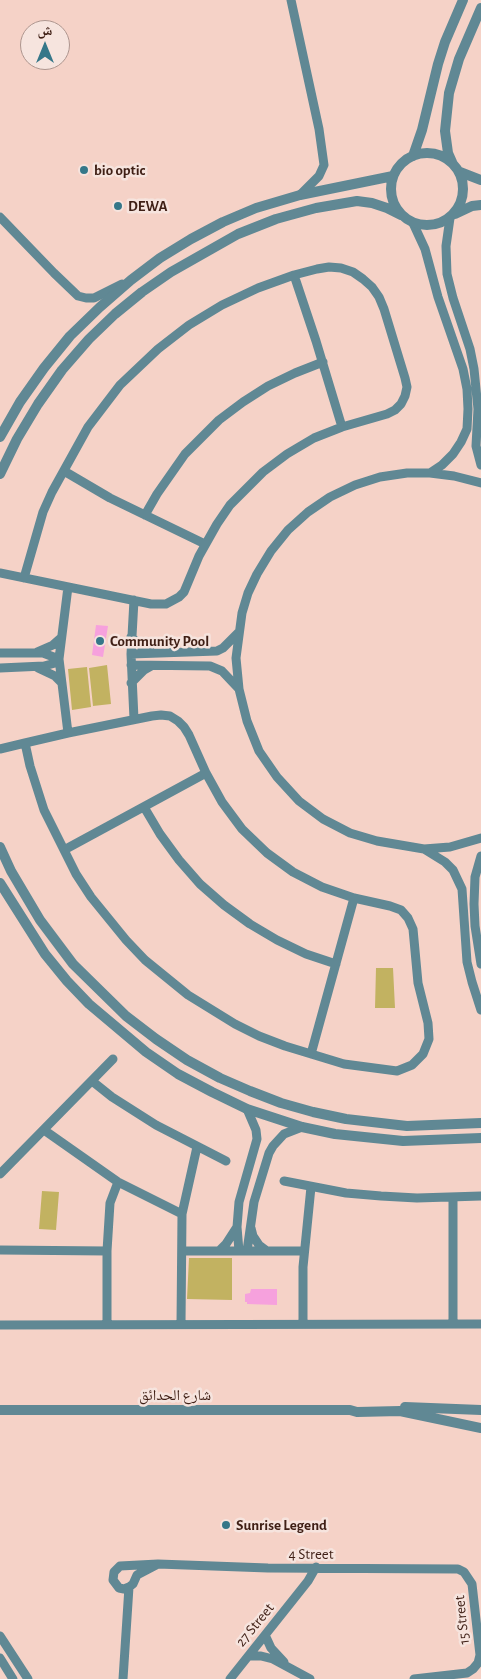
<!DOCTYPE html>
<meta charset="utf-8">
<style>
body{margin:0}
#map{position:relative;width:481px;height:1679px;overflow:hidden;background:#f5d2c7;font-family:"Alegreya Sans","Noto Naskh Arabic",sans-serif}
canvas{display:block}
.north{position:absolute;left:20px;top:20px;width:50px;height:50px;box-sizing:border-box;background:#f6e4de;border:1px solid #ad958e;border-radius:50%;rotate:0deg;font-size:14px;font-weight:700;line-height:20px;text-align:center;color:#3f1f15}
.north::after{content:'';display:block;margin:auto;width:18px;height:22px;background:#357789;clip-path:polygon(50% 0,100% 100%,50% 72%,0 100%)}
</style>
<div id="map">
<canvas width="481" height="1679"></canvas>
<div class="north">ش</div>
</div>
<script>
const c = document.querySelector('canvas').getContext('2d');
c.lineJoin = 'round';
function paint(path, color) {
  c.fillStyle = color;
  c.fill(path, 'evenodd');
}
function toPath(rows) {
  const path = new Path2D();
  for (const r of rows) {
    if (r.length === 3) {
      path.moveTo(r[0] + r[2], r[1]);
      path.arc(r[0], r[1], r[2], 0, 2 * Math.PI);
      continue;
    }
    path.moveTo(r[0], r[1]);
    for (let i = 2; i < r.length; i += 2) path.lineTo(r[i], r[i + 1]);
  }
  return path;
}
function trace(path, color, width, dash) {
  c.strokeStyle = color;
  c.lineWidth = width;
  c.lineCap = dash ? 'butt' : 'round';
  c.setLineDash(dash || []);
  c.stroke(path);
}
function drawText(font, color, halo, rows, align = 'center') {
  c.font = font + ' "Alegreya Sans","Noto Naskh Arabic",sans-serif';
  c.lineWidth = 5;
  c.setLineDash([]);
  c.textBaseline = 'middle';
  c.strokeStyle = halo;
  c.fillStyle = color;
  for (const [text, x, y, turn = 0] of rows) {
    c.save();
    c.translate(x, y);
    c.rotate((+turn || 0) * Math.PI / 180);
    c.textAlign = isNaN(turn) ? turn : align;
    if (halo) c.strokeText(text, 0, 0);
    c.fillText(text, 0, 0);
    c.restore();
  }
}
paint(toPath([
 [107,665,111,704,93,706,89,668],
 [87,667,91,707,72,710,68,669],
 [376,968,393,968,395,1008,375,1008],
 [42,1191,59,1192,56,1230,39,1229],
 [189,1258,232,1258,232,1300,187,1299]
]), '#c2b261');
paint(toPath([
 [96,625,108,626,103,657,92,655],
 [251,1289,277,1289,277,1305,247,1304,247,1302,245,1302,245,1294,250,1293]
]), '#f6a1dd');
trace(toPath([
 [291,0,319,129,324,165,319,176,300,195],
 [0,217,54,273,78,296,86,298,94,298,122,284],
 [450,218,446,246,447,274,453,298,470,349,474,369,478,409,476,446,481,465],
 [413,223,425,249,438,297,463,369,467,389,468,409,467,429,461,442,453,454,442,465,430,473],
 [294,275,316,341,342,427],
 [64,471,110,498,205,544],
 [481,483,454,476,430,473,407,473,380,477,355,485,330,497,308,512,288,530,271,551,257,574,248,593,242,613,236,658,239,689,247,721,259,751,277,777,299,801,323,819,350,833,377,841,424,849,450,847,481,838],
 [145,515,157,494,185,454,219,420,243,402,268,386,295,373,323,362],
 [0,573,151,604,166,604,179,597,184,592,199,556,217,524,230,505,263,472,287,454,314,438,342,427,387,414,395,410,401,404,405,396,407,387,405,378,384,309,379,297,372,287,363,279,353,272,341,268,329,267,317,269,294,275,258,288,222,305,189,325,158,349,120,385,88,427,52,492,43,512,24,578],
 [134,600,131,654,134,719],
 [131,637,145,649,153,653],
 [37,652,53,645,61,638],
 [0,653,43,653,59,659],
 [131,654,217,651,223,648,238,633],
 [131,665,210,666,222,671,239,689],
 [0,668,44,666,59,662],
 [38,668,55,676,62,683],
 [131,683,144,670,151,666],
 [68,733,59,659,68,587],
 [0,749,25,743,68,733,152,716,161,715,170,716,178,721,184,727,189,735,206,773,222,802,242,829,267,853,293,872,322,887,354,898,390,906,401,910,408,918,413,929,418,983,428,1023,429,1039,423,1054,412,1065,397,1071,344,1064,285,1046,259,1036,235,1024,188,995,145,960,126,940,91,897,76,874,44,810,30,766,25,743],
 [144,807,160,834,179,860,200,884,224,905,250,924,277,940,306,954,336,964],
 [424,849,445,862,453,870,462,889,467,962,472,982,481,1010],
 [64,850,206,773],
 [481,856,475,877,474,904,475,926,481,964],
 [311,1054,354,898],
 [92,1081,112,1097,156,1125,226,1161],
 [44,1130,118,1182,182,1214],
 [0,1174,113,1059],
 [284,1181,346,1193,381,1196,417,1198,481,1196],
 [251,1228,253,1236,259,1245,267,1251],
 [0,1250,107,1251],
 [182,1251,304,1251],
 [219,1251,226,1244,237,1227],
 [239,1251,237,1227,239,1202,257,1139,256,1130,247,1109],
 [247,1251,254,1202,269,1153,273,1146,284,1134,302,1127],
 [181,1324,182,1214,197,1147],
 [303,1324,303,1267,311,1187],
 [453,1324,453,1197],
 [0,1325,481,1324],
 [107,1325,107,1251,110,1203,118,1182],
 [158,1564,268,1568,458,1569,464,1572,472,1584,480,1655,478,1663,473,1669,467,1673,414,1679],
 [158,1564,137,1575,133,1584,129,1587,124,1589,119,1588,113,1580,114,1572,120,1566,158,1564],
 [265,1635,271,1648,284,1662],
 [0,1636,28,1679],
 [249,1656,261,1656,273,1659,310,1679],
 [0,1658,13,1679],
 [123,1679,129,1587],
 [230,1679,308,1581,316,1567]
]), '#608894', 9);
trace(toPath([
 [427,189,36],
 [413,156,422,130,438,64,445,42,463,0],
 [452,162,448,153,445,131,449,93,459,59,481,8],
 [460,172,481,180],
 [455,214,472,206,481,205],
 [0,437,20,402,44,368,70,336,100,307,131,280,160,258,191,239,223,222,256,208,300,195,393,176],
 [0,474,17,439,38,404,62,370,89,339,115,314,142,292,171,272,238,234,276,219,316,208,357,201,372,203,387,208,401,215],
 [0,847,11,871,40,920,73,964,126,1016,156,1039,187,1060,220,1078,250,1091,281,1103,313,1112,346,1119,407,1126,481,1123],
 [0,883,45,954,67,981,89,1004,146,1052,178,1074,212,1092,247,1109,302,1127,335,1134,403,1141,481,1138],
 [405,1407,481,1410],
 [0,1410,350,1410,357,1412,400,1411,481,1428]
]), '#608894', 10);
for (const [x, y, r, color] of [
 [84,170,5,"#357789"],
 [118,206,5,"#357789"],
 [100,641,5,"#357789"],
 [226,1525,5,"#357789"]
]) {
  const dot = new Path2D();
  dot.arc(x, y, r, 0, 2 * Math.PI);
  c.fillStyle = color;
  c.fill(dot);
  trace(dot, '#f6e4de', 2);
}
drawText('bold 15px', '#3f1f15', '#f6e4de', [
 ["bio optic",94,170],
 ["DEWA",128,206],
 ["Community Pool",110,641],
 ["Sunrise Legend",236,1525]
], 'left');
drawText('15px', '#3f1f15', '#f6e4de', [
 ["شارع الحدائق",175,1395],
 ["4 Street",311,1554],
 ["15 Street",462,1620,-96],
 ["27 Street",255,1625,-51]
]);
</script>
